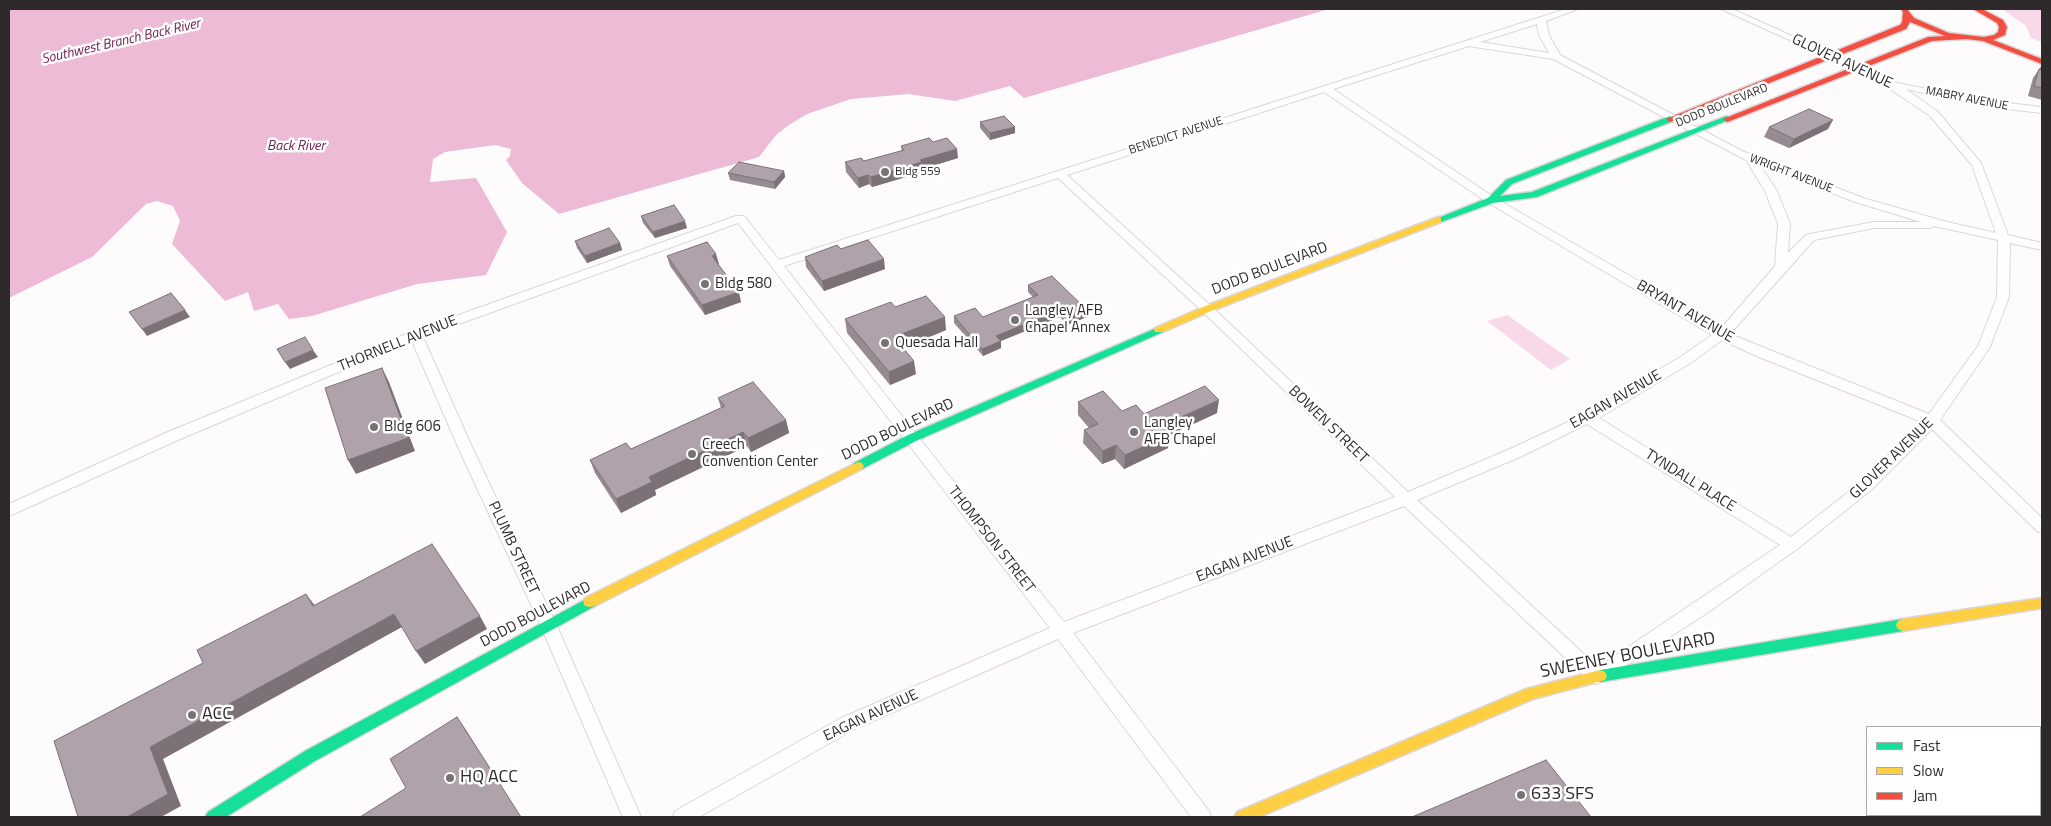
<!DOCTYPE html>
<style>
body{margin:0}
#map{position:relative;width:2051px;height:826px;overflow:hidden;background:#fefbfc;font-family:"Titillium Web",sans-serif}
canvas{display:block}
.frame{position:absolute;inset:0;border:10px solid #2e2a2c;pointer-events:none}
.legend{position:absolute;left:1866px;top:726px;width:175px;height:90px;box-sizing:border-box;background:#fff;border:1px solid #abaaab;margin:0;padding:6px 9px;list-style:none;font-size:15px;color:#2e2a2c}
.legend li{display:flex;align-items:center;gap:10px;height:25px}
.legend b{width:25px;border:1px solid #abaaab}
</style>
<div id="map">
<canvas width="2051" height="826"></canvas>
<div class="frame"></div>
<ul class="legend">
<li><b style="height:6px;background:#16e098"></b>Fast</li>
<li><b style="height:6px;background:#ffcf43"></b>Slow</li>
<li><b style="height:6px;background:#f24e42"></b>Jam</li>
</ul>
</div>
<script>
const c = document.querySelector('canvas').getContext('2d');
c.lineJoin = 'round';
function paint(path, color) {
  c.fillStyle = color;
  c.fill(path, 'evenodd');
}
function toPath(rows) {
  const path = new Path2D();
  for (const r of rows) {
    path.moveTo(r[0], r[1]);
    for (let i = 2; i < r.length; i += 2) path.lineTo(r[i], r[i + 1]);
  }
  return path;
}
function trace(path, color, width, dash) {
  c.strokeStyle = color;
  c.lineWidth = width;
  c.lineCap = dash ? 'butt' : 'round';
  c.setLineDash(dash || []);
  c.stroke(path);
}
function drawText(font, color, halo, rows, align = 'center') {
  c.font = font + ' "Titillium Web",sans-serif';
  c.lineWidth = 5;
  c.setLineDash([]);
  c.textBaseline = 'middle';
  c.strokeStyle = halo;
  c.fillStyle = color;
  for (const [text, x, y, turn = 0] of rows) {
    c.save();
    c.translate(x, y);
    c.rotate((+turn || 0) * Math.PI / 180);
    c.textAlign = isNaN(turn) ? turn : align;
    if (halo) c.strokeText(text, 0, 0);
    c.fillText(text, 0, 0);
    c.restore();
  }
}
paint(toPath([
 [2002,9,2042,9,2042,42,2031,38,2026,26],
 [1507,315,1570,359,1551,370,1487,321]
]), '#f7d9e9');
paint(toPath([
 [9,9,1329,9,1024,98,1010,86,955,101,908,94,851,99,807,114,789,125,776,135,759,157,559,214,522,183,506,160,510,156,511,149,495,145,445,152,433,159,430,182,476,178,507,232,486,275,417,284,312,316,289,319,278,304,254,311,248,292,225,301,172,244,180,221,173,206,157,201,146,204,92,257,9,298]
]), '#edbbd6');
const street = toPath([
 [1566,9,1578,9,1546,21,1549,35,1560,55,1742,151,1863,198,1947,222,1996,233,1972,165,1930,116,1874,78,1721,9,1732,9,1897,83,1982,100,2042,107,2042,113,1982,106,1906,89,1938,112,1981,163,2008,235,2042,243,2042,250,2010,243,2009,297,1990,347,1940,420,2042,518,2042,533,2037,531,1932,429,1870,491,1797,549,1707,613,1597,684,1591,682,1404,506,1073,633,1209,811,1211,817,1191,817,1058,639,853,730,699,817,673,817,675,811,841,718,1050,628,738,223,423,337,472,447,556,624,641,817,623,817,540,624,458,447,412,341,178,440,9,516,9,504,168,432,411,332,736,216,744,216,779,260,1566,9],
 [1537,24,1539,35,1549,53,1480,42,1537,24],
 [1469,46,1553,59,1746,160,1765,191,1778,224,1775,266,1723,326,1720,328,1495,198,1333,89,1469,46],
 [1324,92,1487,202,1712,335,1682,356,1583,415,1510,449,1408,492,1211,306,1067,175,1324,92],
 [1760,165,1855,202,1921,222,1874,222,1810,234,1806,235,1788,253,1790,224,1777,191,1760,165],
 [1058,178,1203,312,1395,497,1064,622,784,266,1058,178],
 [1934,226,1998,240,1997,297,1978,346,1929,414,1730,334,1814,240,1874,228,1929,228,1934,226],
 [1722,340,1754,355,1922,422,1860,483,1791,537,1599,418,1692,362,1722,340],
 [1587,424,1780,545,1598,667,1417,500,1520,457,1587,424]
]);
const fast = toPath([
 [1670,116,1674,119,1673,121,1512,184,1500,196,1532,192,1724,117,1727,116,1731,119,1537,197,1493,203,1441,222,1435,222,1433,220,1488,198,1506,180,1670,116],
 [1159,327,1163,328,1164,330,1163,332,916,441,862,469,854,469,852,466,854,463,908,435,1159,327],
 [590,597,595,598,597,602,595,606,315,761,226,817,205,817,208,812,305,751,590,597],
 [1903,619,1908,621,1910,625,1908,629,1903,631,1600,682,1595,680,1593,676,1595,672,1600,670,1903,619]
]);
const slow = toPath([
 [1438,217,1441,218,1441,222,1211,311,1163,332,1155,332,1154,330,1155,328,1203,307,1438,217],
 [858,462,862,463,864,466,862,469,595,606,590,607,585,606,583,602,585,598,858,462],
 [2042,598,2042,608,1903,631,1898,629,1896,625,1898,621,1903,619,2042,598],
 [1600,670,1605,672,1607,676,1605,680,1533,699,1259,817,1234,817,1237,812,1526,689,1600,670]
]);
const jam = toPath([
 [1901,9,1907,9,1914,18,1949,33,1984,37,1994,35,1998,32,1999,27,1997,23,1973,9,1982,9,2003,20,2007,27,2005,35,1993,40,2042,59,2042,64,1983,41,1966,39,1932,41,1730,121,1727,122,1723,119,1928,37,1945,36,1910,22,1906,29,1673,121,1670,122,1666,119,1900,25,1902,22,1903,12,1901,9]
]);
trace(street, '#dbd7d9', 2);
trace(fast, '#dbd7d9', 3);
trace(slow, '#dbd7d9', 3);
trace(jam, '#dbd7d9', 3);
paint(street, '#fffeff');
paint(fast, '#16e098');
paint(slow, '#ffcf43');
paint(jam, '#f24e42');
paint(toPath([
 [2042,65,2042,100,2028,96,2033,78],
 [980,122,1015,127,1015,133,990,140,980,128],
 [1769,127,1828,129,1789,148,1764,137],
 [933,142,958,158,922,169,923,172,872,187,869,184,859,188,846,172,845,162,864,161,902,151,901,146],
 [784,171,785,177,775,189,730,180,728,173],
 [641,216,687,228,655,238,643,223],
 [575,241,620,243,622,250,587,263,577,248],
 [841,249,885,269,824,291,806,267,805,257],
 [667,256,719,264,718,264,741,302,705,315,670,266],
 [1028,285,1087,317,1067,325,1060,317,1000,341,1001,348,983,356,954,323,954,316,983,317,1033,297,1028,292],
 [895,307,946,330,903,348,916,374,890,385,847,333,845,319],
 [718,398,786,420,789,433,751,452,747,446,655,490,656,495,621,513,595,473,590,460,631,449,721,408],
 [1078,402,1122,411,1144,414,1217,413,1169,435,1168,448,1124,469,1115,459,1102,464,1083,443,1084,430,1089,428,1078,415]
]), '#978b92');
paint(toPath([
 [1833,120,1828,129,1789,148,1794,139],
 [1015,127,1015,133,990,140,990,133],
 [957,149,958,158,922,169,923,172,872,187,871,177,920,160],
 [784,171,785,177,775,189,774,182],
 [868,175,869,184,859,188,858,178],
 [685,221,687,228,655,238,653,232],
 [620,243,622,250,587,263,585,256],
 [716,254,719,264,714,266,712,256],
 [884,259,885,269,824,291,822,281],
 [739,292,741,302,705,315,702,305],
 [185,310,190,317,147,336,142,329],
 [1060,310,1060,317,996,343,996,336],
 [1087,310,1087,317,1067,325,1067,318],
 [945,317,946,330,896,351,894,337],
 [1001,341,1001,348,983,356,982,349],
 [313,350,318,357,290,369,285,362],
 [914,361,916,374,890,385,889,372],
 [382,368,389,382,415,451,356,474,348,460],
 [1219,400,1217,413,1159,440,1161,426],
 [786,420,789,433,751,452,748,438],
 [743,432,747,446,655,490,656,495,621,513,616,499,649,477],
 [1169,435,1168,448,1124,469,1125,455],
 [1116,445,1115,459,1102,464,1103,451],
 [306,594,316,607,313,606],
 [394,614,402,627,163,759,181,806,161,817,127,817,150,747],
 [480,616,487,629,425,664,416,651],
 [457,717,466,730,521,817]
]), '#7b7177');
const building = toPath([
 [2042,66,2042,88,2034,86,2039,69,2041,70,2042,66],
 [1809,109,1833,120,1794,139,1769,127,1809,109],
 [1004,116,1015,127,990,133,980,122,1004,116],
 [929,138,933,142,947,138,957,149,920,160,922,162,871,177,868,175,858,178,845,162,861,158,864,161,904,150,901,146,929,138],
 [739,162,784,171,774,182,728,173,739,162],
 [674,205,685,221,653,232,641,216,674,205],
 [609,228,620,243,585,256,575,241,609,228],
 [868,240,884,259,822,281,805,257,837,245,841,249,868,240],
 [707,242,716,254,712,256,739,292,702,305,667,256,707,242],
 [1052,276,1087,310,1067,318,1060,310,996,336,1001,341,982,349,954,316,975,308,983,317,1038,295,1028,285,1052,276],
 [171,293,185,310,142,329,129,312,171,293],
 [926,296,945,317,894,337,914,361,889,372,845,319,891,302,895,307,926,296],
 [305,337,313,350,285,362,277,349,305,337],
 [382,368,408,438,348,460,325,388,382,368],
 [753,382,786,420,748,438,743,432,649,477,652,482,616,499,590,460,626,443,631,449,725,406,718,398,753,382],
 [1205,386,1219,400,1161,426,1169,435,1125,455,1116,445,1103,451,1084,430,1098,424,1078,402,1103,391,1122,411,1136,405,1144,414,1205,386],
 [432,544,480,616,416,651,394,614,150,747,168,794,127,817,78,817,54,741,203,663,197,650,306,594,313,606,432,544],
 [457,717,521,817,360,817,406,788,390,759,457,717],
 [1546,760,1591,817,1412,817,1546,760]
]);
paint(building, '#b0a2aa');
trace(building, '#7b7177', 1);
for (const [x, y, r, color] of [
 [885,172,5,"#777375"],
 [705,284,5,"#777375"],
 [1015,320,5,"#777375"],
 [885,343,5,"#777375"],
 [374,427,5,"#777375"],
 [1134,432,5,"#777375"],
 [692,454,5,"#777375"],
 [192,715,5,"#777375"],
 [450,778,5,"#777375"],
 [1521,795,5,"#777375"]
]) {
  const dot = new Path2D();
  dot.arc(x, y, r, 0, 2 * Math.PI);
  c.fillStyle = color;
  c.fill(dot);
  trace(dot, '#fff', 2);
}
drawText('12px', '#2e2a2c', '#fff', [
 ["MABRY AVENUE",1967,99,11],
 ["DODD BOULEVARD",1722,106,-22],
 ["BENEDICT AVENUE",1176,136,-18],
 ["WRIGHT AVENUE",1791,174,21]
]);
drawText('12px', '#2e2a2c', '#fff', [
 ["Bldg 559",895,172]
], 'left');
drawText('italic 14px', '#712053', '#fff', [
 ["Southwest Branch Back River",121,42,-13],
 ["Back River",296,147]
]);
drawText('15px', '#2e2a2c', '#fff', [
 ["GLOVER AVENUE",1842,62,25],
 ["DODD BOULEVARD",1270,269,-21],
 ["BRYANT AVENUE",1685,312,30],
 ["THORNELL AVENUE",398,344,-22],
 ["EAGAN AVENUE",1616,400,-30],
 ["BOWEN STREET",1328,425,44],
 ["DODD BOULEVARD",898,430,-26],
 ["GLOVER AVENUE",1892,459,-44],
 ["TYNDALL PLACE",1690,481,32],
 ["THOMPSON STREET",991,540,52],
 ["PLUMB STREET",513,548,65],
 ["EAGAN AVENUE",1245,560,-21],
 ["DODD BOULEVARD",536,615,-28],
 ["EAGAN AVENUE",871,716,-25]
]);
drawText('15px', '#2e2a2c', '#fff', [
 ["Bldg 580",715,284],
 ["Langley AFB",1025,311],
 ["Chapel Annex",1025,328],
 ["Quesada Hall",895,343],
 ["Langley",1144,423],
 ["AFB Chapel",1144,440],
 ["Bldg 606",384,427],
 ["Creech",702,445],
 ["Convention Center",702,462]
], 'left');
drawText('18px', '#2e2a2c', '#fff', [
 ["SWEENEY BOULEVARD",1628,656,-11]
]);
drawText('18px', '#2e2a2c', '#fff', [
 ["ACC",202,715],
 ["HQ ACC",460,778],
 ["633 SFS",1531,795]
], 'left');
</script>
